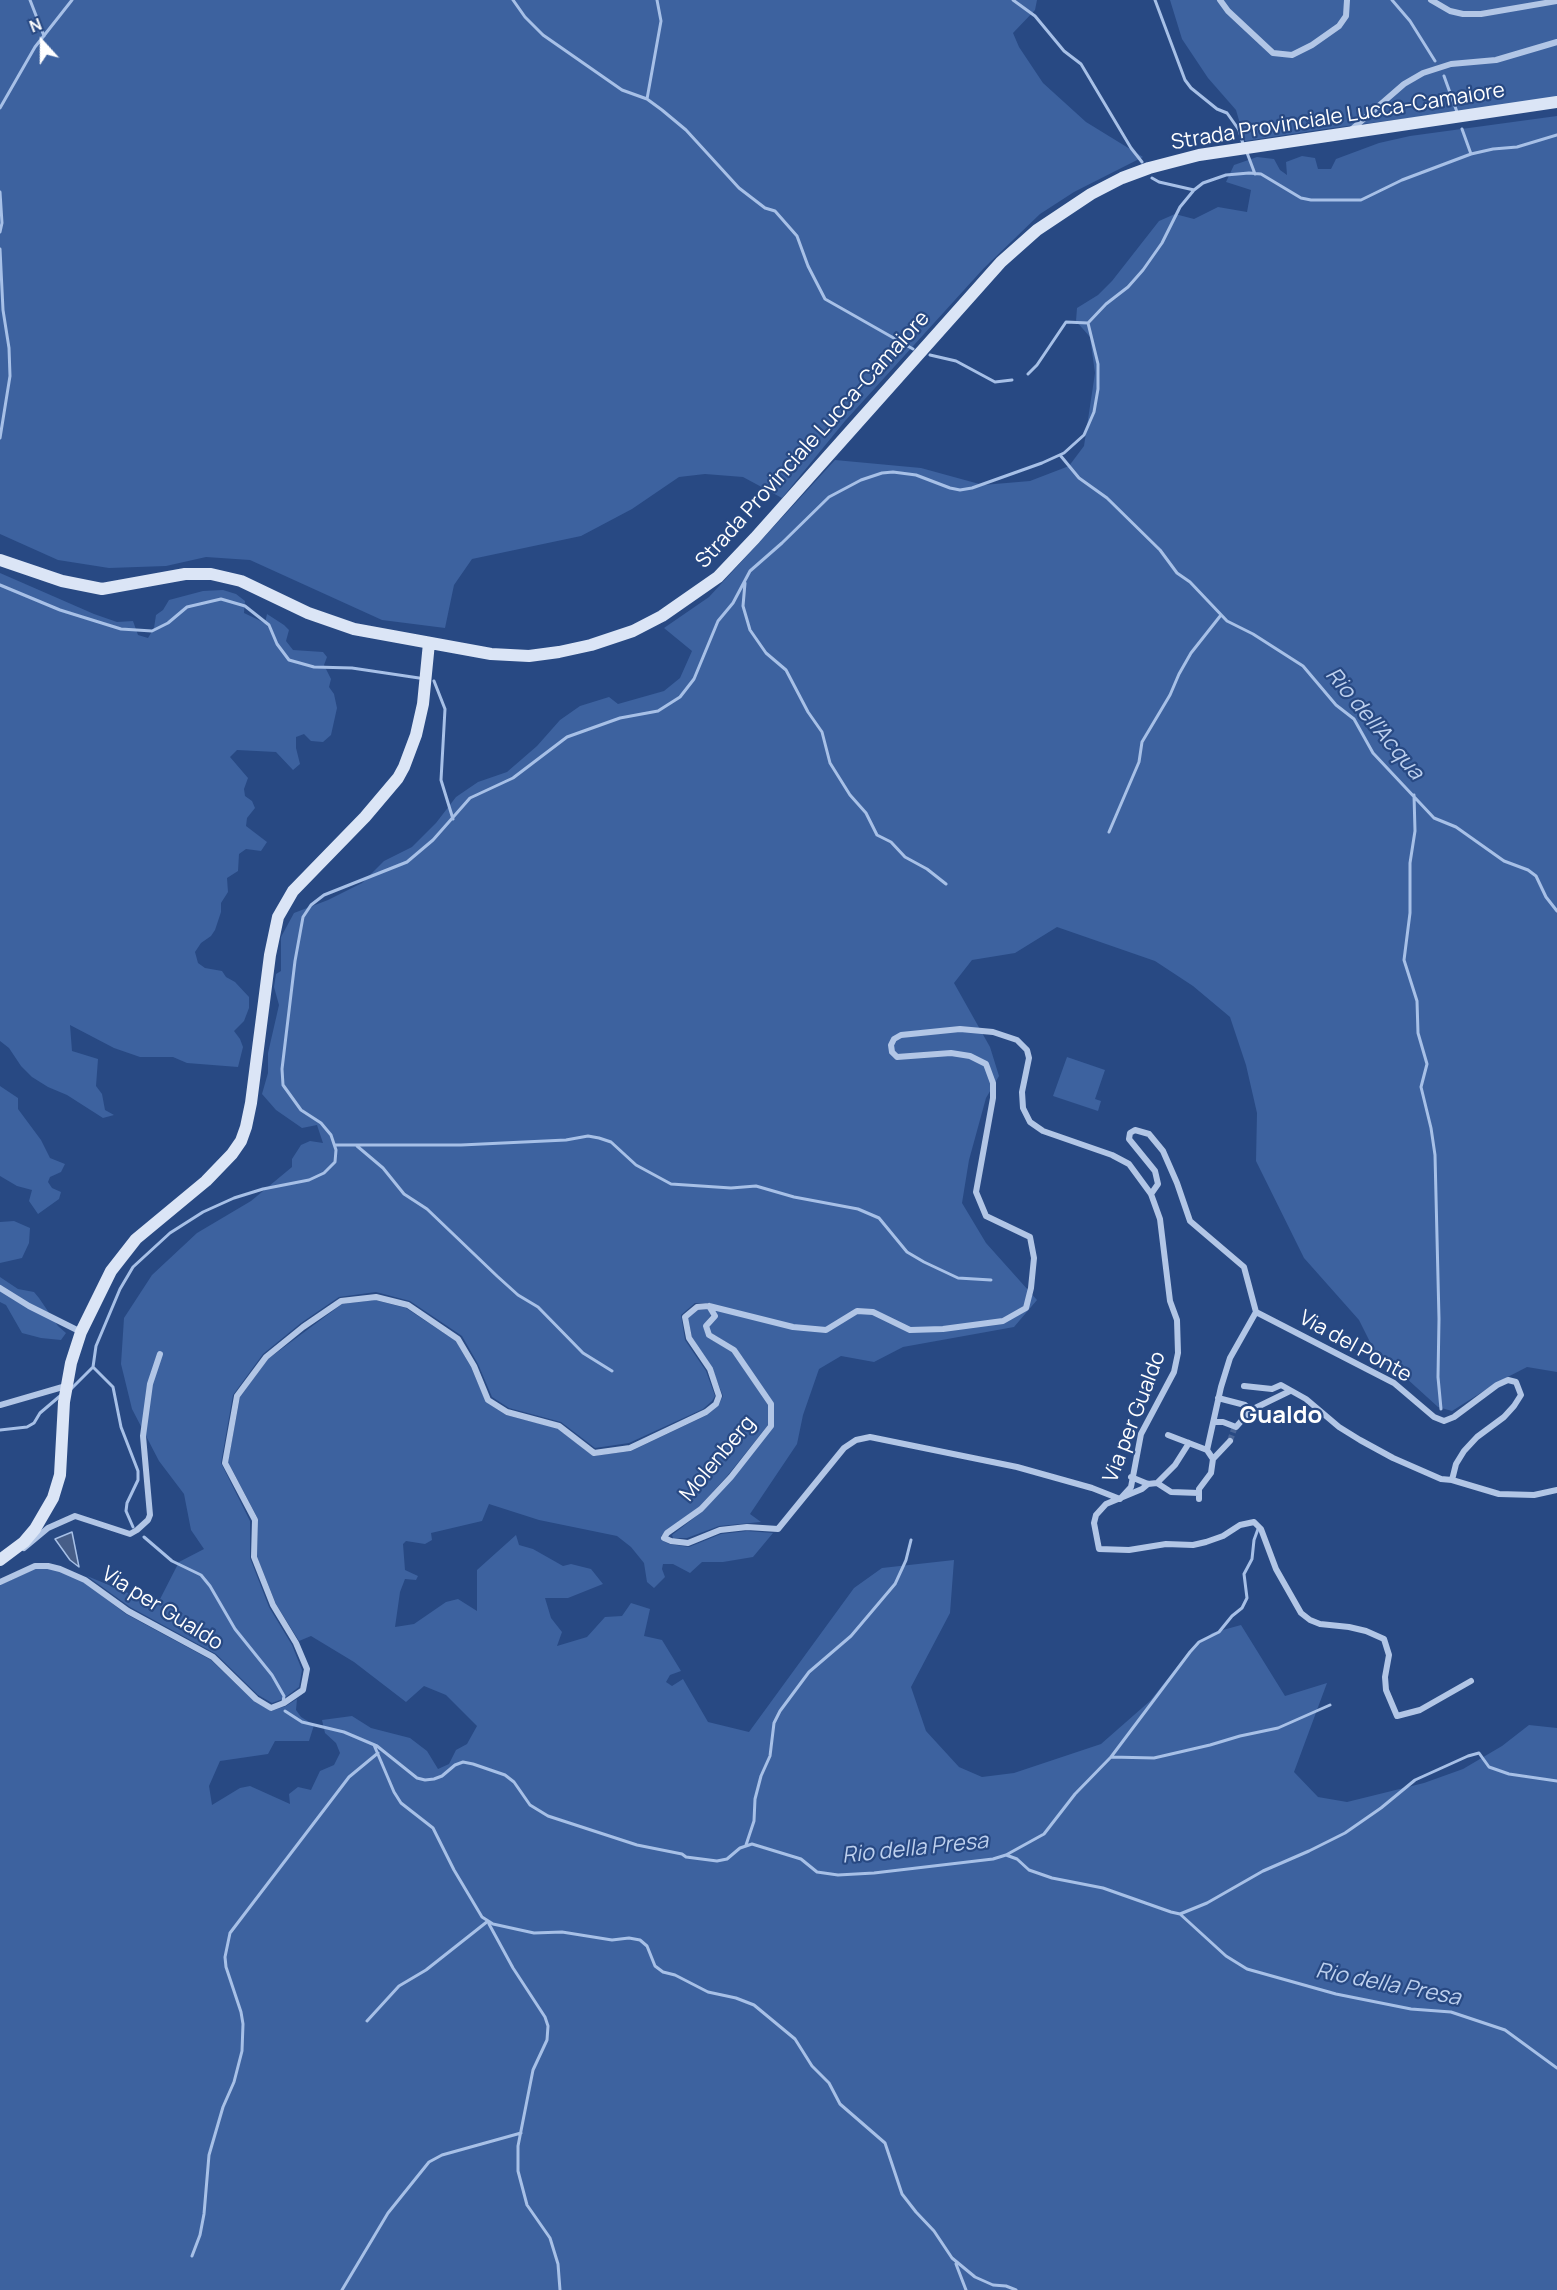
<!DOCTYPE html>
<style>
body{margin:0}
#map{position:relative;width:1557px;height:2290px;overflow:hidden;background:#284983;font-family:Manrope,sans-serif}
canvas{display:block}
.north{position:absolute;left:12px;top:12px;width:60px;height:60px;-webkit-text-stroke:4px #284983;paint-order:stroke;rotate:339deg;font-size:16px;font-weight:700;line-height:24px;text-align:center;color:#fff}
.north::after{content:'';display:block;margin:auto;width:21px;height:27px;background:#fff;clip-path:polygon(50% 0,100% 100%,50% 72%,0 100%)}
</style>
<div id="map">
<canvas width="1557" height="2290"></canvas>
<div class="north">N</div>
</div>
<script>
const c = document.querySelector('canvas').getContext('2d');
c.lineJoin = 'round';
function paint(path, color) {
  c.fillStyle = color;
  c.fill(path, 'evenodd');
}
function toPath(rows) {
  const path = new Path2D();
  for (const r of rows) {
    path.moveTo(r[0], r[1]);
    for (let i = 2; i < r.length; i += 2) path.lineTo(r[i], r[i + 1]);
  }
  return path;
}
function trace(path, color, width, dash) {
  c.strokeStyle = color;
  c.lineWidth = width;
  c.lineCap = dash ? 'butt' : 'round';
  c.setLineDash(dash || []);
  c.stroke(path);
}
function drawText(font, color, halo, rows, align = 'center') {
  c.font = font + ' Manrope,sans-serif';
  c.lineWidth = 4.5;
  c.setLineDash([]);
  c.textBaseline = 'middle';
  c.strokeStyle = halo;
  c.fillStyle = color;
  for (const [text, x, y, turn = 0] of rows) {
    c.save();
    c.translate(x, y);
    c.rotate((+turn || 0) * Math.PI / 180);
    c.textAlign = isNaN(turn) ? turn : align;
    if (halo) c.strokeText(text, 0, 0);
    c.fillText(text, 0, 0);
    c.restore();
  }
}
paint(toPath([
 [0,0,1037,0,1035,10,1013,33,1019,47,1043,83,1086,122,1143,157,1074,192,1040,214,984,268,845,421,782,498,743,477,705,474,679,477,632,509,581,536,472,559,454,585,445,628,382,620,250,560,206,557,166,566,109,568,58,560,0,534],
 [1170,0,1557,0,1557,99,1332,128,1245,141,1236,110,1208,78,1182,39],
 [1557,116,1557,1372,1527,1367,1498,1382,1452,1411,1438,1407,1405,1377,1378,1358,1359,1320,1304,1258,1256,1161,1257,1113,1246,1065,1230,1017,1193,986,1155,961,1057,927,1015,953,972,960,954,983,990,1047,999,1076,986,1098,969,1160,962,1203,986,1243,1037,1300,1014,1327,903,1347,874,1362,841,1356,819,1369,803,1415,797,1444,750,1514,761,1522,719,1526,687,1538,673,1538,672,1535,703,1511,773,1427,773,1404,736,1348,711,1333,708,1326,718,1316,710,1303,695,1303,681,1315,685,1340,706,1371,715,1396,712,1401,703,1409,629,1443,595,1448,561,1422,509,1408,492,1397,478,1364,462,1336,410,1301,376,1292,339,1297,301,1323,263,1354,233,1395,221,1463,250,1521,250,1558,269,1607,292,1645,302,1670,299,1687,283,1699,272,1703,258,1695,216,1654,130,1607,87,1576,157,1605,179,1562,204,1549,191,1530,184,1494,159,1461,132,1409,121,1364,124,1318,152,1275,197,1233,251,1201,292,1167,292,1159,301,1145,310,1141,323,1143,317,1125,302,1128,276,1110,262,1094,268,1073,268,1053,279,1005,274,987,276,974,281,971,281,937,294,913,328,900,362,883,384,861,412,847,436,823,456,797,478,782,507,772,537,746,560,720,580,706,609,697,618,704,664,691,680,678,692,651,664,628,709,597,835,460,921,468,983,485,1030,481,1069,466,1084,446,1095,373,1090,337,1076,321,1077,308,1098,295,1112,281,1159,221,1175,214,1194,219,1218,207,1247,212,1251,190,1226,182,1234,165,1257,157,1274,159,1280,170,1287,175,1286,162,1302,156,1315,158,1318,169,1331,169,1336,159,1379,143,1410,136],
 [0,573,94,614,117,622,133,621,138,635,148,638,154,628,156,615,163,610,169,600,203,591,223,590,236,594,245,601,244,613,265,623,267,614,284,625,289,630,286,641,293,650,323,652,327,657,324,665,331,679,329,687,334,694,337,708,331,735,323,742,311,741,304,734,296,737,296,748,300,764,293,770,276,752,237,750,230,757,248,778,244,789,245,796,252,801,255,808,247,818,246,826,267,842,261,851,246,849,239,854,238,871,227,878,228,892,221,903,221,912,215,930,211,936,201,943,195,952,198,963,205,968,222,971,226,977,235,982,249,997,249,1008,244,1021,234,1031,240,1039,243,1047,238,1067,187,1063,173,1057,140,1057,114,1048,70,1025,72,1051,98,1059,96,1086,102,1094,105,1110,114,1115,103,1118,67,1095,48,1087,32,1077,21,1066,9,1048,0,1041],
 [1067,1057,1105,1070,1095,1099,1101,1101,1098,1111,1053,1096],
 [0,1086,18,1098,18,1109,41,1140,50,1158,65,1164,61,1172,50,1177,48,1182,52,1188,61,1192,59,1199,38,1214,29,1201,32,1190,17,1186,0,1176],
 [14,1221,30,1228,29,1243,22,1258,0,1263,0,1222],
 [0,1277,18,1289,34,1292,39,1298,58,1326,66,1333,61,1340,41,1338,22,1333,6,1305,0,1302],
 [375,1300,406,1308,456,1341,471,1367,486,1402,506,1415,557,1428,593,1456,631,1451,707,1415,718,1406,723,1396,712,1368,692,1337,688,1318,698,1310,708,1309,711,1315,703,1326,707,1337,732,1352,768,1405,768,1425,728,1475,699,1507,661,1536,662,1540,669,1544,689,1547,721,1534,747,1531,773,1533,753,1557,723,1562,702,1562,690,1573,673,1564,663,1564,662,1569,665,1577,654,1588,647,1582,644,1563,631,1547,617,1536,539,1520,489,1504,482,1521,431,1533,432,1540,425,1544,406,1541,403,1544,405,1570,418,1576,416,1580,405,1579,400,1592,395,1627,414,1624,446,1602,458,1599,477,1611,477,1570,516,1535,519,1545,533,1549,563,1566,571,1564,591,1569,603,1584,568,1598,545,1598,551,1618,562,1632,557,1646,587,1637,605,1617,622,1616,631,1603,650,1609,644,1636,662,1640,681,1671,670,1675,666,1682,672,1686,683,1679,708,1722,749,1732,854,1588,882,1568,954,1560,950,1613,911,1687,926,1731,959,1767,982,1777,1014,1773,1101,1744,1150,1701,1189,1652,1212,1633,1241,1625,1285,1696,1327,1683,1294,1772,1318,1797,1347,1802,1424,1783,1463,1769,1502,1746,1529,1725,1557,1728,1557,2290,0,2290,0,1585,35,1569,47,1568,59,1571,84,1582,126,1614,211,1660,254,1701,271,1711,286,1706,297,1699,296,1710,301,1717,314,1725,309,1741,275,1741,268,1754,220,1761,209,1786,212,1805,240,1788,250,1786,290,1804,289,1794,298,1787,311,1790,320,1771,334,1765,340,1753,336,1743,325,1733,322,1720,352,1716,371,1728,410,1738,427,1751,438,1769,449,1764,456,1750,467,1744,477,1726,446,1695,424,1686,406,1702,354,1662,311,1636,299,1641,276,1604,257,1557,258,1519,228,1462,240,1397,268,1359,342,1304]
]), '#3d629f');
const water = toPath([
 [72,1532,79,1567,70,1560,55,1539,72,1532]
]);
paint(water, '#475e88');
trace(water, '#a7c0e7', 1.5);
trace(toPath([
 [30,0,44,36],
 [513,0,525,17,543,35,622,90,647,99,662,110,686,130,739,188,765,208,775,211,797,236,808,266,825,299,913,349],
 [1013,0,1035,16,1064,51,1081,64,1131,148,1142,162],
 [1155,0,1185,80,1191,88,1217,109,1227,113,1239,130,1243,144],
 [1392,0,1410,21,1435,61],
 [1444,76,1457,112],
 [647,99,661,21,657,0],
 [0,108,35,47,72,0],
 [1462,129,1471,154],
 [1246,150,1255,174],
 [1152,178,1159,182,1194,190],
 [0,192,2,223,0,232],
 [0,249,3,310,9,348,10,376,0,438],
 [1088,323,1106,304,1128,287,1143,270,1162,243,1180,207,1194,190,1203,183,1226,175,1249,173,1261,174,1301,198,1311,200,1361,200,1402,180,1471,154,1493,149,1517,147,1557,135],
 [930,355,956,361,995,382,1012,380],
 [1028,374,1037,365,1066,322,1088,323],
 [1060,455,1079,478,1107,498,1160,550,1177,573,1190,582,1227,621,1253,634,1303,666,1336,705,1354,719,1373,753,1434,818,1456,827,1504,861,1528,870,1536,876,1546,897,1557,911],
 [745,583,743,606,750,630,766,653,786,670,808,712,822,732,830,763,850,795,866,813,877,835,891,842,905,857,927,869,946,884],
 [0,585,60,610,121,629,152,631,168,623,187,607,221,599,245,606,269,625,277,644,289,660,314,667,352,668,419,678],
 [434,681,445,709,441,780,453,819],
 [1414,795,1415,831,1410,863,1410,913,1404,960,1417,1001,1418,1033,1427,1064,1421,1087,1431,1128,1435,1155,1439,1319,1438,1377,1441,1409],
 [1109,832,1139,762,1142,742,1170,695,1179,674,1191,653,1221,615],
 [335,1145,461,1145,566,1140,588,1136,599,1138,611,1142,636,1165,671,1184,731,1188,756,1186,794,1197,858,1209,879,1218,907,1252,924,1262,958,1278,991,1280],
 [357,1146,383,1168,404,1194,427,1209,497,1276,518,1295,538,1307,583,1353,612,1371],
 [93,1367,113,1387,121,1427,138,1471,138,1480,127,1503,126,1511,133,1527],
 [71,1389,93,1367,96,1346,120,1289,133,1267,170,1233,203,1212,234,1198,263,1189,309,1180,324,1173,335,1162,336,1150,331,1135,321,1123,301,1110,283,1085,282,1069,295,961,303,917,311,905,324,895,407,862,433,840,470,798,513,778,567,737,620,718,658,711,680,697,694,679,718,621,733,603,750,571,782,543,829,497,861,480,882,473,893,472,916,475,950,488,960,490,972,488,1042,463,1064,453,1084,435,1094,412,1098,389,1098,364,1088,323],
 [0,1430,27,1427,34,1423,40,1413,60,1396],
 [144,1537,172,1561,201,1575,210,1586,235,1629,272,1675,284,1696,283,1702],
 [285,1711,302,1722,344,1732,377,1746,417,1778,425,1780,434,1779,442,1776,455,1765,463,1762,473,1764,505,1775,514,1782,530,1805,548,1816,637,1845,682,1854,686,1857,717,1861,727,1859,740,1848,752,1844,801,1859,817,1872,838,1875,874,1873,993,1859,1006,1855,1044,1834,1075,1794,1111,1757,1190,1652,1199,1642,1219,1632,1232,1616,1242,1608,1247,1598,1244,1574,1252,1559,1254,1540,1258,1529],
 [374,1745,394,1792,401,1803,433,1828,454,1870,482,1917,493,1924,534,1933,562,1932,612,1940,629,1938,640,1940,647,1946,655,1966,663,1972,675,1975,708,1992,736,1998,754,2005,795,2039,812,2066,829,2083,840,2104,885,2143,902,2194,916,2212,934,2231,952,2258,975,2277,993,2285,1006,2286,1016,2290],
 [1111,1757,1154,1758,1210,1745,1240,1736,1278,1728,1330,1705],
 [746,1845,754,1821,755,1799,761,1776,770,1756,774,1723,780,1711,809,1672,851,1636,895,1584,906,1560,911,1540],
 [1006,1855,1017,1859,1029,1870,1052,1878,1103,1888,1171,1912,1180,1914,1226,1956,1247,1969,1336,1994,1411,2009,1451,2012,1505,2030,1557,2068],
 [1180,1914,1207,1903,1263,1871,1309,1851,1345,1833,1381,1808,1415,1780,1468,1756,1479,1753,1489,1767,1509,1774,1557,1781],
 [489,1924,513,1968,545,2017,548,2026,547,2040,533,2070,518,2146,518,2171,527,2205,550,2238,558,2264,560,2290],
 [367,2021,399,1986,426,1970,488,1921],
 [192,2256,200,2235,204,2214,209,2155,223,2107,234,2082,242,2051,243,2024,241,2012,226,1967,225,1957,230,1933,349,1777,378,1753],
 [956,2264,966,2290],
 [342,2290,388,2213,429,2162,442,2155,521,2133]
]), '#a7c0e7', 3);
trace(toPath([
 [1230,1441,1234,1429]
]), '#486496', 6, [6, 3]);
trace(toPath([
 [1220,0,1228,11,1273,53,1292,55,1312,45,1339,26,1346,16,1347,0],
 [1431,0,1450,11,1463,14,1481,14,1557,1],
 [1351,130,1404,84,1423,73,1451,64,1496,60,1557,42],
 [1151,1194,1158,1184,1155,1171,1129,1139,1130,1133,1135,1130,1149,1134,1163,1151,1177,1183,1190,1221,1244,1267,1256,1312,1394,1383,1434,1417,1444,1421,1454,1417,1497,1385,1508,1380,1516,1382,1521,1395,1514,1406,1504,1417,1477,1437,1464,1451,1456,1464,1452,1480],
 [0,1288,29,1306,81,1332],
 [1244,1386,1272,1389,1281,1385,1306,1399,1339,1427,1360,1440,1393,1458,1441,1479,1452,1480,1499,1494,1534,1495,1557,1490],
 [1218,1398,1245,1405,1251,1410],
 [0,1405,66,1386],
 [1214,1422,1223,1422,1236,1427,1251,1410,1290,1391],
 [1168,1435,1207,1450,1213,1459],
 [1207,1450,1221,1387,1230,1358,1256,1312],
 [1131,1477,1148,1484,1157,1483,1171,1492,1199,1493],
 [1157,1483,1175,1465,1189,1443],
 [1148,1484,1142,1489,1106,1504,1096,1515,1094,1523,1099,1549,1129,1550,1166,1544,1193,1545,1206,1542,1223,1536,1240,1525,1254,1522,1261,1529,1276,1569,1301,1613,1310,1620,1320,1624,1349,1627,1366,1631,1384,1639,1389,1655,1385,1677,1386,1690,1397,1716,1420,1710,1471,1681],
 [1199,1499,1199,1489,1211,1473,1213,1459,1230,1441],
 [24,1548,48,1528,75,1516,130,1534,137,1530,148,1520,150,1515,143,1436,150,1384,160,1354],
 [0,1582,35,1566,48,1566,60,1569,85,1580,128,1611,213,1657,256,1699,271,1708,284,1703,303,1690,307,1669,296,1643,273,1605,254,1557,255,1520,225,1463,237,1396,266,1357,303,1327,341,1301,376,1297,408,1305,458,1339,474,1366,488,1400,507,1412,559,1426,594,1453,630,1448,706,1412,716,1404,719,1396,710,1369,689,1338,685,1317,697,1307,709,1306,793,1327,826,1330,857,1311,873,1312,910,1330,943,1329,1003,1321,1026,1308,1031,1288,1034,1258,1030,1237,986,1216,976,1192,993,1098,993,1083,986,1064,970,1056,951,1053,897,1057,892,1052,891,1045,894,1039,901,1035,960,1029,993,1032,1017,1040,1027,1050,1029,1058,1022,1092,1023,1108,1030,1122,1043,1131,1112,1155,1129,1164,1151,1194,1160,1219,1170,1301,1177,1320,1178,1353,1174,1372,1141,1434,1131,1487,1120,1499,1092,1488,1017,1467,870,1437,856,1440,844,1448,778,1529,747,1527,720,1530,688,1543,671,1541,664,1538,667,1533,701,1509,731,1477,771,1426,771,1404,734,1350,709,1335,706,1326,715,1316,709,1306]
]), '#b2c6e6', 6);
trace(toPath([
 [0,560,62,581,102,589,185,574,211,574,241,581,308,613,354,629,491,654,529,656,559,652,591,645,633,631,662,616,718,577,755,538,1001,262,1037,230,1091,194,1122,178,1149,168,1199,155,1557,102],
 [0,1560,24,1542,35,1529,53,1498,60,1475,64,1402,71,1363,81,1332,111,1271,136,1239,206,1181,232,1154,241,1141,246,1127,251,1103,270,955,278,917,293,891,365,817,398,778,404,767,416,735,423,704,429,643]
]), '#dbe5f6', 12);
drawText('21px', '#fff', '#284983', [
 ["Strada Provinciale Lucca-Camaiore",1338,117,-9],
 ["Strada Provinciale Lucca-Camaiore",813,440,-48],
 ["Via del Ponte",1355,1347,29],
 ["Via per Gualdo",1135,1417,-69],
 ["Molenberg",718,1459,-50],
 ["Via per Gualdo",162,1609,32]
]);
drawText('italic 22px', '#bdd0ee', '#284983', [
 ["Rio dell'Acqua",1374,724,50],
 ["Rio della Presa",915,1849,-6],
 ["Rio della Presa",1388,1985,11]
]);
drawText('bold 24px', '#fff', '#284983', [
 ["Gualdo",1281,1416]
]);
</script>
